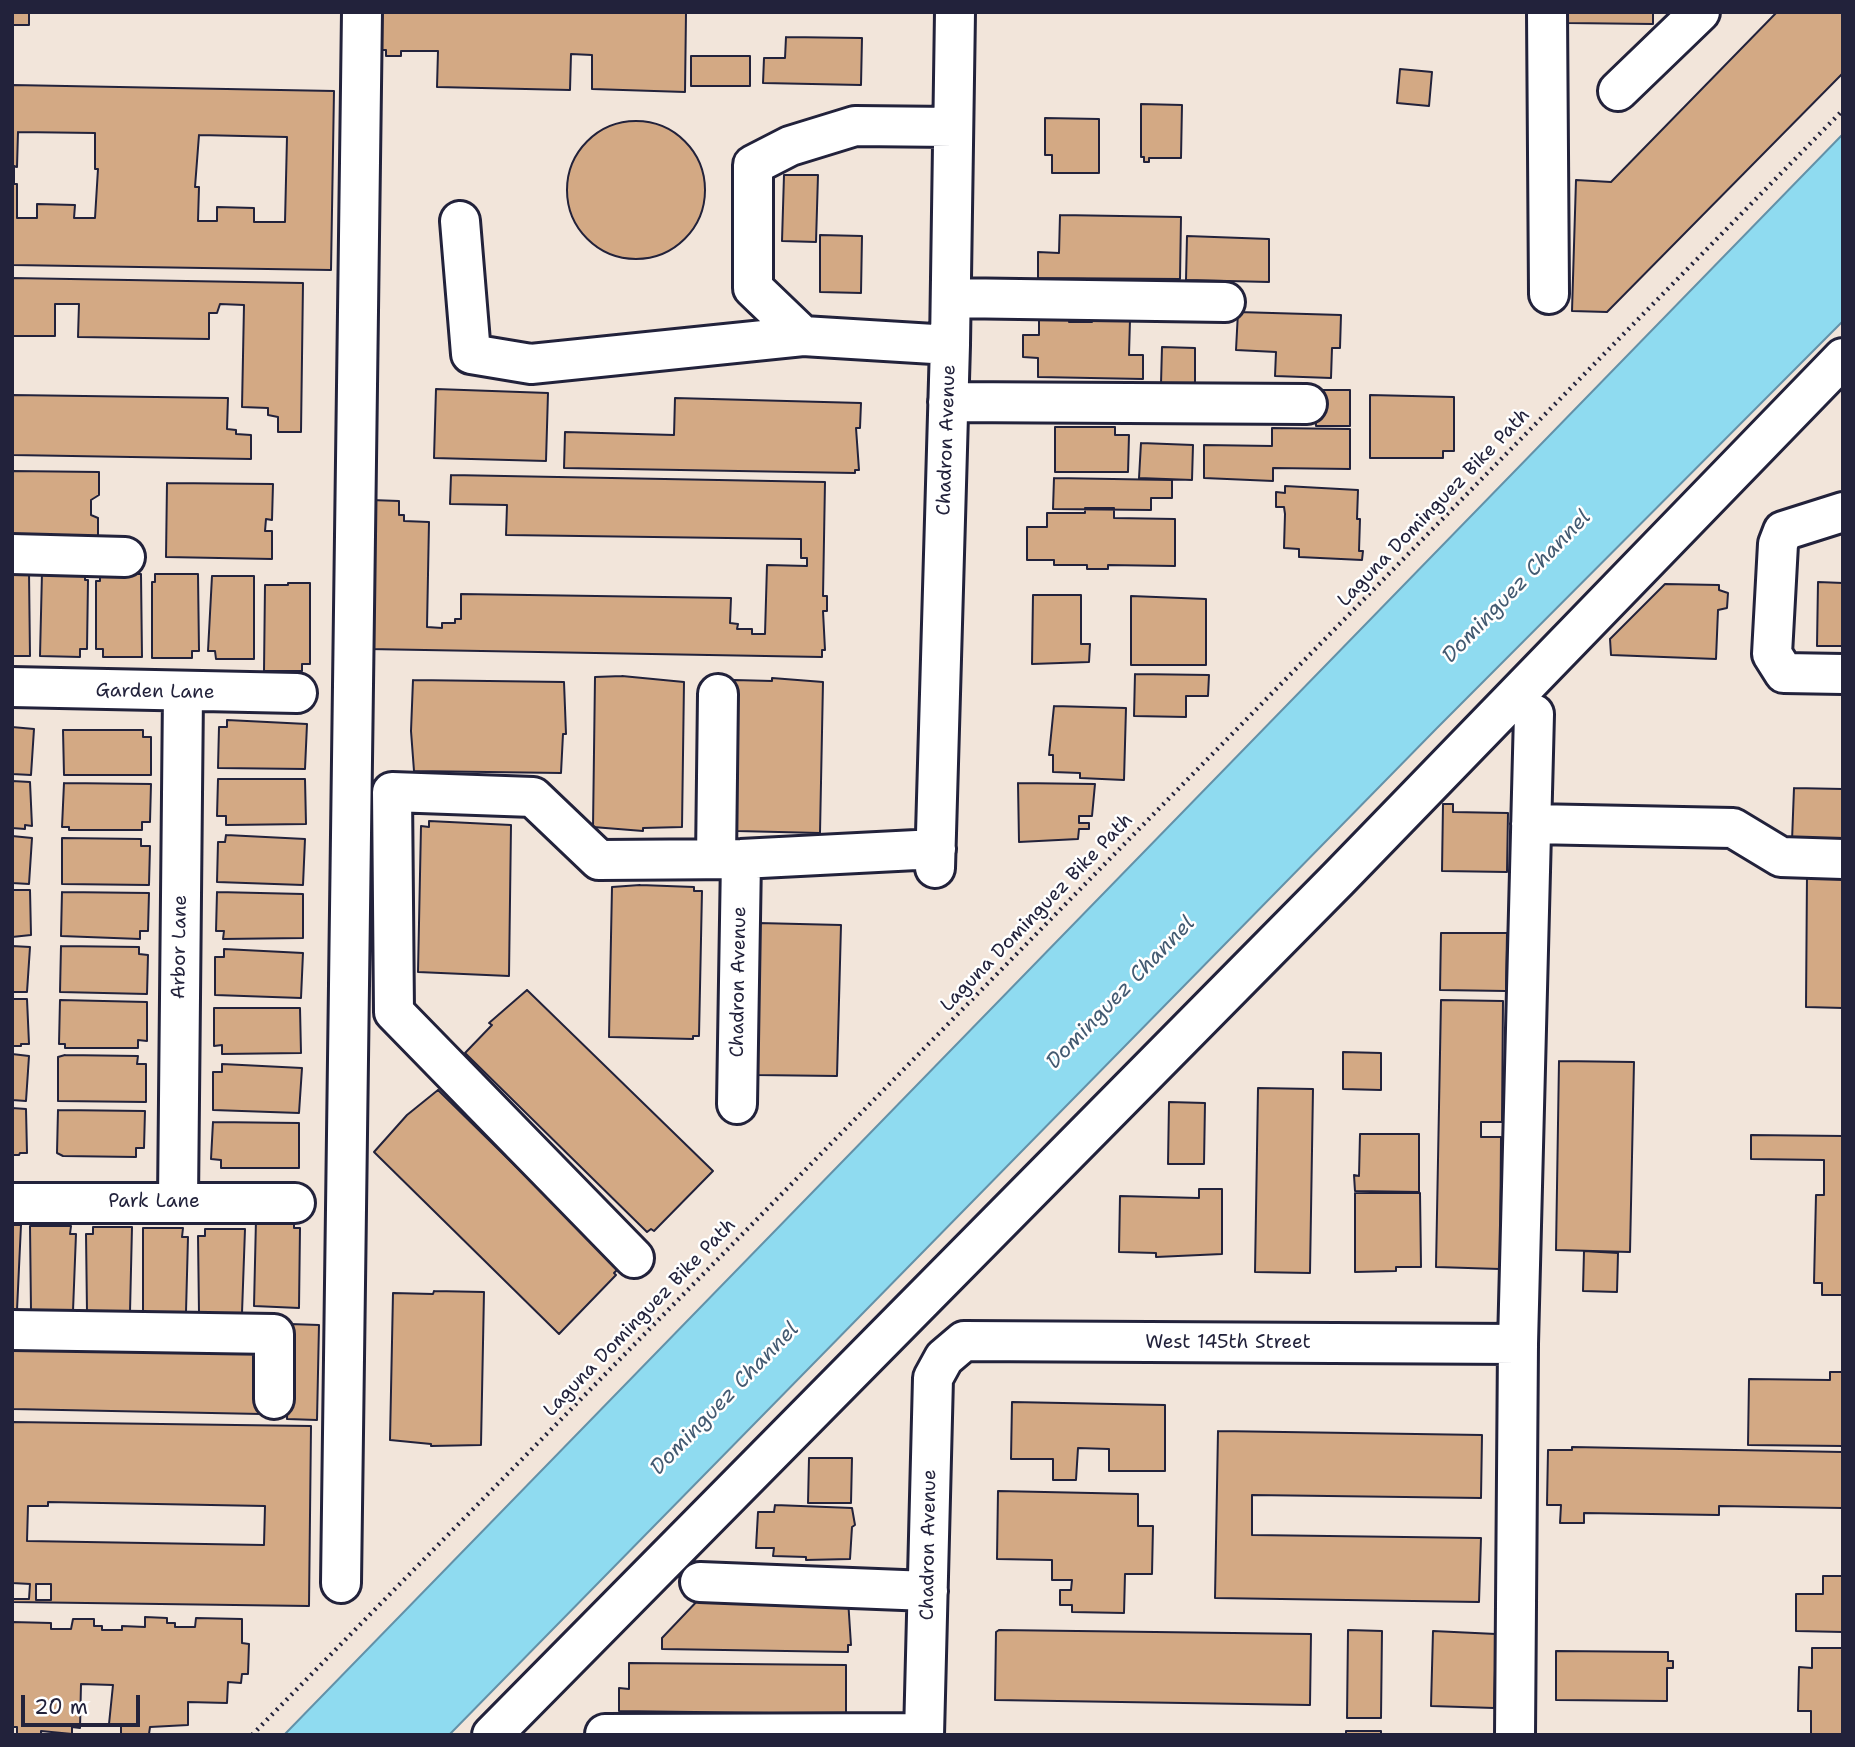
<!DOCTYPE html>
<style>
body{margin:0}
#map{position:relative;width:1855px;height:1747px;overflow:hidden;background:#f2e5da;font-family:"Shantell Sans",sans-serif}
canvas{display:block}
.frame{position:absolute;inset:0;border:14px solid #22223b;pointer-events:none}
.scale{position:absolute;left:21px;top:1695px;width:119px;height:32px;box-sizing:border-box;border:4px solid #22223b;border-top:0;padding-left:9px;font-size:21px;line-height:24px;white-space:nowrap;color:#22223b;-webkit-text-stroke:5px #fff;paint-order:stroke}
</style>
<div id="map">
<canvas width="1855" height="1747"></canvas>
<div class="frame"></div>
<div class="scale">20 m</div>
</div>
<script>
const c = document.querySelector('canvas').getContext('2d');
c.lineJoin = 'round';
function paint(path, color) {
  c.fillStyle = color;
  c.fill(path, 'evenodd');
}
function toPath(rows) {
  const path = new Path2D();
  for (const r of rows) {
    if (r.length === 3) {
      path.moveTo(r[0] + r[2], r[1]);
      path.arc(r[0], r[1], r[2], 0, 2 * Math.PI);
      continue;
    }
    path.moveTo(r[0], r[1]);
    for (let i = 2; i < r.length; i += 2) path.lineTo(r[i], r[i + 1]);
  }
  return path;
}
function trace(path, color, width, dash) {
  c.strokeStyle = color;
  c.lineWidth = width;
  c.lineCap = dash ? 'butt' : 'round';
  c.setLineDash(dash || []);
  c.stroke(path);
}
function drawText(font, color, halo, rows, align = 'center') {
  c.font = font + ' "Shantell Sans",sans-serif';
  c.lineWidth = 5;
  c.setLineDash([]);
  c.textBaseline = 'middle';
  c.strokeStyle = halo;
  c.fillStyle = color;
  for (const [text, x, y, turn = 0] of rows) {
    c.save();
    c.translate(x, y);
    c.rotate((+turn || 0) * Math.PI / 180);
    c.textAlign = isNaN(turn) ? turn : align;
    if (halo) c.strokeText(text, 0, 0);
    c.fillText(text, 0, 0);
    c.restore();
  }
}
const water = toPath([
 [1843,134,1843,321,1437,728,449,1735,284,1735,1843,134]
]);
paint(water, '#8fdbf0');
trace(water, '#6391a8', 2);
const building = toPath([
 [12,12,29,12,29,25,12,25,12,12],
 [373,12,706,12,686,13,685,92,592,89,592,55,571,54,570,90,437,87,438,51,401,51,401,56,386,56,386,50,372,50,373,12],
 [1567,12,1653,12,1653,24,1567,23,1567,12],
 [1777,12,1843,12,1843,73,1607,312,1572,311,1576,180,1611,182,1777,12],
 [786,37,862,38,861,85,763,83,764,58,785,58,786,37],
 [691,56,750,56,750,86,691,86,691,56],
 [1400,69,1432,72,1429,106,1397,103,1400,69],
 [12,85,334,91,331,270,12,265,12,85],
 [18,132,95,133,95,169,98,169,95,218,74,218,75,205,37,204,37,218,17,218,17,184,14,184,14,166,17,167,18,132],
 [199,135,287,137,285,222,254,222,254,208,217,207,217,221,198,221,199,187,195,187,199,135],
 [1141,104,1182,105,1181,158,1149,158,1149,162,1144,162,1144,157,1141,157,1141,104],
 [1045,118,1099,119,1099,173,1052,173,1052,155,1045,155,1045,118],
 [636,190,69],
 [784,175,818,175,816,242,782,241,784,175],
 [1060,215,1181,217,1180,279,1038,278,1038,252,1059,253,1060,215],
 [820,235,862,236,861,293,820,292,820,235],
 [1187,236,1269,239,1269,282,1186,280,1187,236],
 [12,278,303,283,301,432,278,432,278,417,268,415,268,408,242,407,244,305,220,304,217,313,209,313,209,339,78,337,79,304,55,304,55,336,12,336,12,278],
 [1238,312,1341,315,1340,348,1332,348,1331,378,1275,376,1276,352,1236,350,1238,312],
 [1092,316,1130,320,1129,355,1143,355,1143,379,1038,377,1038,358,1023,357,1023,335,1039,335,1039,317,1069,317,1069,322,1092,322,1092,316],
 [1162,347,1195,348,1195,385,1161,384,1162,347],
 [436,389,548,393,546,461,434,458,436,389],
 [1315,390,1350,390,1350,426,1316,426,1315,390],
 [12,395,228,398,227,429,236,430,236,434,251,435,251,459,12,455,12,395],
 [1370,395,1454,397,1454,451,1443,451,1443,458,1370,458,1370,395],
 [675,398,861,403,860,428,856,428,859,470,855,470,855,473,564,468,565,432,674,435,675,398],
 [1055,427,1115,427,1115,435,1129,435,1128,472,1055,472,1055,427],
 [1272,428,1350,429,1350,469,1273,468,1273,481,1204,478,1204,445,1272,446,1272,428],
 [1141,443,1193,445,1192,480,1139,478,1141,443],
 [12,471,99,472,99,495,91,500,91,515,98,518,98,545,12,544,12,471],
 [451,475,825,482,823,596,827,596,827,611,823,611,825,650,822,650,822,657,368,649,371,500,399,501,399,515,404,515,404,521,429,522,427,627,442,628,442,623,455,623,455,619,461,619,461,594,731,598,730,623,738,624,737,629,752,629,752,634,765,634,767,565,807,566,807,558,801,558,801,539,506,535,507,505,450,504,451,475],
 [1054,478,1172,480,1172,498,1151,498,1151,510,1053,509,1054,478],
 [167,483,273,484,272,520,266,519,265,531,272,531,272,559,166,557,167,483],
 [1285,486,1358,490,1357,519,1360,519,1359,551,1363,551,1362,560,1299,557,1299,549,1284,548,1285,514,1284,507,1276,507,1276,492,1285,493,1285,486],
 [1085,508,1114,508,1114,518,1175,519,1175,566,1108,565,1108,569,1087,569,1087,565,1054,565,1054,560,1027,560,1027,527,1047,527,1047,513,1085,513,1085,508],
 [12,571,29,572,30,656,12,656,12,571],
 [42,572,85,572,85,580,88,580,87,649,80,649,80,657,40,656,42,572],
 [100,574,141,574,142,657,103,657,103,649,96,649,96,581,100,581,100,574],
 [155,574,198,574,199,651,192,651,192,658,152,658,152,582,155,582,155,574],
 [212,576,254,576,254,659,216,659,215,651,208,651,212,576],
 [1818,582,1843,583,1843,646,1817,646,1818,582],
 [288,583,310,583,310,664,302,664,302,671,264,671,265,585,288,585,288,583],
 [1665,584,1719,585,1719,590,1728,593,1727,608,1718,610,1716,659,1611,655,1610,639,1665,584],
 [1033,595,1081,595,1081,644,1090,644,1089,662,1032,664,1033,595],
 [1131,596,1206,599,1206,665,1131,665,1131,596],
 [1135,674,1209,675,1208,696,1186,696,1186,717,1134,716,1135,674],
 [622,676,684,682,682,827,643,828,643,831,593,827,595,677,622,676],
 [772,678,823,682,820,833,737,831,737,827,731,827,734,680,772,681,772,678],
 [413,680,564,682,566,734,563,734,561,773,414,771,411,731,413,680],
 [1054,706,1126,708,1124,780,1080,778,1080,773,1053,772,1053,755,1049,755,1054,706],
 [227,720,307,724,305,769,218,768,219,727,227,727,227,720],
 [12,727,34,729,31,775,12,774,12,727],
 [63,730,143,730,143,737,151,737,151,775,64,775,63,730],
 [218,779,305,779,306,824,226,825,226,816,217,816,218,779],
 [12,781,30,782,32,826,25,825,25,829,12,828,12,781],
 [64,783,151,784,150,822,142,822,142,830,69,830,69,827,62,827,64,783],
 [1018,783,1095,784,1092,816,1079,816,1079,823,1089,823,1089,829,1079,829,1078,839,1019,842,1018,783],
 [1794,788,1843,789,1843,842,1792,841,1794,788],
 [1443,804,1453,804,1453,812,1508,813,1507,872,1442,871,1443,804],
 [429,821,511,825,509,976,418,972,421,826,429,827,429,821],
 [226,835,305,839,303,885,217,882,218,842,225,842,226,835],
 [12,836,32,838,29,884,12,883,12,836],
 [62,838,141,839,141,846,150,846,149,885,62,884,62,838],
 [1807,874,1843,874,1843,1008,1806,1007,1807,874],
 [640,885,694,887,694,891,702,891,699,1036,693,1036,693,1039,609,1037,612,887,640,885],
 [12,890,30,890,31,935,12,937,12,890],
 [62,892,149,893,148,931,140,931,140,939,61,936,62,892],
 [217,892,303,894,303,938,223,939,224,931,216,931,217,892],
 [758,923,841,925,837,1076,755,1075,758,923],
 [1441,933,1507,933,1506,991,1440,990,1441,933],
 [12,946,30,947,27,992,12,992,12,946],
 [61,946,139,947,139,954,148,955,147,994,60,992,61,946],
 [224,949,303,953,301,998,215,995,215,957,224,957,224,949],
 [527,990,713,1171,654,1231,651,1229,647,1232,465,1053,492,1025,489,1023,527,990],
 [12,999,27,999,29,1044,21,1044,21,1046,12,1046,12,999],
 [60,1000,147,1002,147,1041,138,1040,138,1048,65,1048,65,1044,59,1044,60,1000],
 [1441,1000,1503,1001,1502,1122,1481,1122,1481,1137,1501,1137,1500,1269,1436,1267,1441,1000],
 [214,1008,300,1008,301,1053,222,1054,222,1045,214,1046,214,1008],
 [1343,1052,1381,1053,1381,1090,1343,1089,1343,1052],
 [12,1054,29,1056,26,1101,12,1100,12,1054],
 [65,1055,138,1056,137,1064,146,1064,146,1102,58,1101,58,1057,65,1055],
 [1559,1061,1634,1062,1630,1252,1556,1250,1559,1061],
 [222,1064,302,1068,299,1113,213,1110,213,1072,222,1072,222,1064],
 [1258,1088,1313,1089,1310,1273,1255,1272,1258,1088],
 [438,1090,619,1268,614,1273,616,1275,559,1334,374,1152,407,1115,438,1090],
 [1169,1102,1205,1103,1204,1164,1168,1164,1169,1102],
 [12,1108,26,1109,27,1153,20,1153,19,1155,12,1155,12,1108],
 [58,1110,145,1111,144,1148,136,1148,136,1157,63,1156,57,1153,58,1110],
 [213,1122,299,1123,299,1168,221,1168,221,1160,211,1159,213,1122],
 [1360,1134,1419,1134,1419,1192,1355,1191,1354,1175,1359,1176,1360,1134],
 [1751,1135,1843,1136,1843,1295,1822,1295,1822,1283,1814,1283,1816,1195,1824,1195,1824,1160,1751,1159,1751,1135],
 [1199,1189,1222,1189,1222,1254,1156,1257,1156,1253,1119,1252,1120,1196,1199,1198,1199,1189],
 [1355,1193,1420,1193,1421,1267,1396,1267,1396,1271,1355,1272,1355,1193],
 [256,1219,294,1220,294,1228,300,1228,299,1308,254,1306,256,1219],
 [12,1225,21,1225,17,1310,12,1310,12,1225],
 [30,1226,71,1226,70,1234,76,1234,73,1311,31,1311,30,1226],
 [93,1227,132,1227,130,1312,87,1312,86,1234,93,1234,93,1227],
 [143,1228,183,1228,182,1237,188,1237,186,1312,143,1312,143,1228],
 [205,1229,245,1229,242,1313,199,1313,198,1236,205,1236,205,1229],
 [1584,1251,1618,1253,1617,1292,1583,1291,1584,1251],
 [434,1291,484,1292,481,1445,431,1446,431,1444,390,1440,393,1293,433,1294,434,1291],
 [290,1324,319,1325,317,1420,287,1419,290,1324],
 [12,1341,262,1342,261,1414,12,1409,12,1341],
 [1830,1372,1843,1372,1843,1446,1748,1445,1749,1379,1830,1380,1830,1372],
 [1012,1402,1165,1405,1165,1471,1109,1471,1109,1449,1078,1448,1076,1480,1053,1480,1053,1459,1011,1459,1012,1402],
 [12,1422,311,1426,309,1606,12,1602,12,1599,29,1599,30,1584,12,1583,12,1422],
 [48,1502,265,1506,264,1545,27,1541,28,1506,48,1506,48,1502],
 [36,1584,51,1584,51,1600,36,1600,36,1584],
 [1218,1431,1482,1435,1481,1498,1252,1495,1252,1535,1481,1538,1479,1602,1215,1598,1218,1431],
 [1572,1447,1843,1452,1843,1508,1719,1506,1719,1515,1584,1513,1584,1523,1560,1523,1561,1505,1547,1505,1548,1450,1572,1450,1572,1447],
 [809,1458,852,1458,851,1503,808,1503,809,1458],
 [998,1491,1138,1494,1138,1526,1153,1526,1152,1574,1125,1574,1124,1613,1072,1612,1072,1605,1060,1605,1060,1590,1071,1590,1072,1580,1052,1580,1052,1560,997,1559,998,1491],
 [775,1505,852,1508,855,1525,852,1527,850,1559,806,1560,806,1557,773,1556,774,1548,756,1548,758,1512,774,1512,775,1505],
 [1823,1576,1843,1576,1843,1632,1796,1631,1796,1594,1823,1594,1823,1576],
 [701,1597,848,1599,851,1645,848,1645,848,1652,662,1649,662,1638,701,1597],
 [145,1617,167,1618,167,1623,175,1623,175,1627,195,1627,196,1618,242,1619,242,1643,249,1644,248,1674,242,1674,241,1683,228,1682,227,1703,188,1702,188,1725,150,1727,149,1734,121,1734,121,1724,109,1724,113,1685,81,1684,80,1728,72,1727,72,1734,41,1731,41,1735,17,1735,17,1727,12,1727,12,1622,51,1623,51,1629,71,1629,73,1619,94,1619,94,1626,102,1626,102,1630,122,1630,122,1626,145,1627,145,1617],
 [999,1630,1311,1634,1310,1705,995,1700,996,1632,999,1630],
 [1348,1630,1382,1631,1381,1718,1347,1718,1348,1630],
 [1433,1631,1496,1634,1494,1708,1431,1706,1433,1631],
 [1812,1648,1843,1648,1843,1735,1803,1735,1811,1734,1811,1711,1798,1711,1799,1667,1812,1668,1812,1648],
 [1556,1651,1668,1652,1668,1661,1673,1661,1673,1668,1667,1668,1667,1701,1556,1700,1556,1651],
 [629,1663,846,1665,846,1714,619,1711,619,1688,629,1689,629,1663],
 [1346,1731,1381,1731,1381,1735,1346,1735,1346,1731]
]);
paint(building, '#d3a984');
trace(building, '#22223b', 2);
const minor = toPath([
 [1547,12,1549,294],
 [1618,91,1700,12],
 [460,221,471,354,531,364,803,336],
 [951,298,1225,302],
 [950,345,803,336,753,288,753,165,790,146,855,126,953,127],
 [948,402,1307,404],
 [1843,512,1783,531,1778,544,1772,654,1784,673,1843,674],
 [12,554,125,557],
 [12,687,297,693],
 [1531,824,1733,828,1781,857,1843,859],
 [716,859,718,694],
 [935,868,950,345,955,12],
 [737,1104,741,859],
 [178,1201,183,693],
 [12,1203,295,1203],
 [634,1258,394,1012,392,792,533,797,599,860,741,859,936,849],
 [12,1330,274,1334,274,1399],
 [700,1582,928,1591],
 [341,1583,362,12],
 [605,1734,924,1733],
 [492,1735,1338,879,1843,358],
 [924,1735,933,1378,944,1358,964,1341,1518,1344],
 [1515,1735,1518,1344,1534,714]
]);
trace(minor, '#22223b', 44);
trace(toPath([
 [252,1735,1843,110]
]), '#22223b', 4.5, [2, 5]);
trace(minor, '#fff', 38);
drawText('19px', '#22223b', '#fff', [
 ["Chadron Avenue",947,440,-88],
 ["Laguna Dominguez Bike Path",1434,508,-46],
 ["Garden Lane",155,692,1],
 ["Laguna Dominguez Bike Path",1037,913,-46],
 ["Arbor Lane",180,947,-89],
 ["Chadron Avenue",739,982,-89],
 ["Park Lane",154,1202],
 ["Laguna Dominguez Bike Path",640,1318,-46],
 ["West 145th Street",1228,1343],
 ["Chadron Avenue",929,1545,-89]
]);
drawText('italic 21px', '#435a71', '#fff', [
 ["Dominguez Channel",1517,587,-46],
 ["Dominguez Channel",1121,993,-46],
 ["Dominguez Channel",725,1399,-46]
]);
</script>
